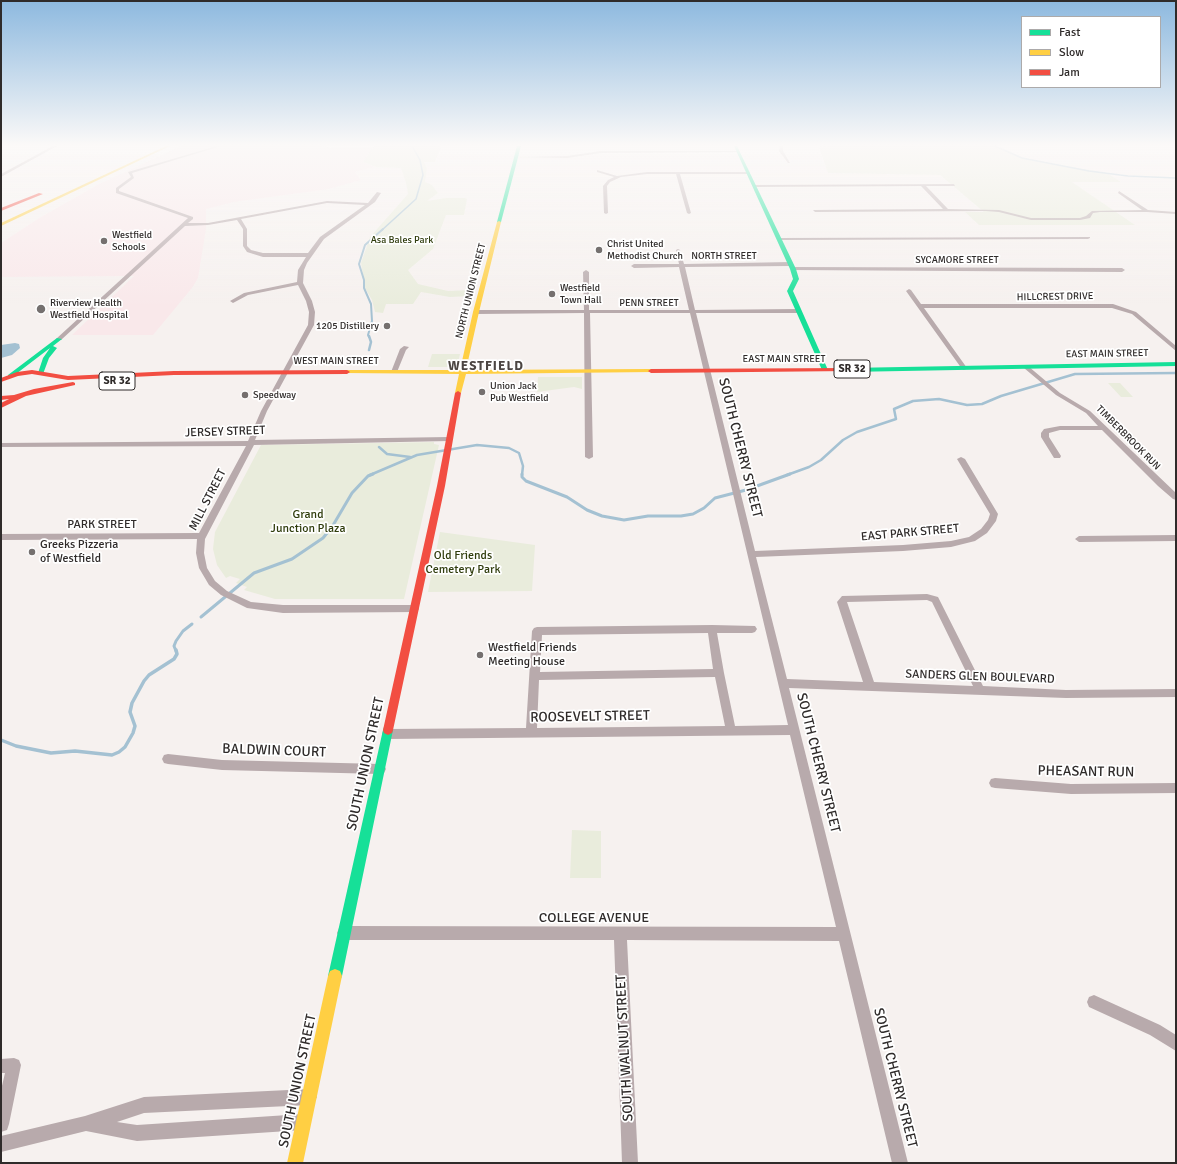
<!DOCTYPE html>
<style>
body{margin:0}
#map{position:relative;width:1177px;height:1164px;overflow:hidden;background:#f6f1ef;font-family:Signika,sans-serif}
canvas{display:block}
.frame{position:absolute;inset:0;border:2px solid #2f2b2a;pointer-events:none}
.legend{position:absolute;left:1021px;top:16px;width:140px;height:72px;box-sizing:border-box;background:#fff;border:1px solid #acaaaa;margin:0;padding:5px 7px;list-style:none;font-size:12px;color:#2f2b2a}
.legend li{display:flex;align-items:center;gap:8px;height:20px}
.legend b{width:20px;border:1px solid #acaaaa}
</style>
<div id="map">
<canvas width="1177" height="1164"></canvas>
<div class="frame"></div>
<ul class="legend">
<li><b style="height:5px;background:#16e098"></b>Fast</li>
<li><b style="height:5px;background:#ffcf43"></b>Slow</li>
<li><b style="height:5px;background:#f24e42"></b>Jam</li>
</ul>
</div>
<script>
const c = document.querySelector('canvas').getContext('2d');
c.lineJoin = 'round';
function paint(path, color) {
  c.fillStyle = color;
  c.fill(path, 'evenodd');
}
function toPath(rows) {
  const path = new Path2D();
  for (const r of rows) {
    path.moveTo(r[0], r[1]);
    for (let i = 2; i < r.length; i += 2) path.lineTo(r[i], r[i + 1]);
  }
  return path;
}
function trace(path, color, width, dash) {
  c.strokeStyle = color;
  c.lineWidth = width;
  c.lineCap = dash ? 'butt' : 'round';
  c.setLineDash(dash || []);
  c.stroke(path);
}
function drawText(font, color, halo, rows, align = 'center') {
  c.font = font + ' Signika,sans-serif';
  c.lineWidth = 3.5;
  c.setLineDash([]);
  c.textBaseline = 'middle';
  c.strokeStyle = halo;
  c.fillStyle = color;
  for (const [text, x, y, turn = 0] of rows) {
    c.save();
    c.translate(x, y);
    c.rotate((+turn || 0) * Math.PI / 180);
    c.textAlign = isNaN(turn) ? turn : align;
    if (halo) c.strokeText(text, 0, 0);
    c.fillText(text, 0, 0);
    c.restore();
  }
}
paint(toPath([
 [181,146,321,146,333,148,373,148,363,162,375,167,355,172,361,180,329,189,234,202,206,209,206,229,198,278,192,288,153,335,72,335,134,276,1,277,1,243,41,217,99,184]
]), '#f9e8ea');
paint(toPath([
 [374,146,441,146,435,162,424,162,427,168,425,182,432,185,438,193,427,201,446,198,465,198,467,199,464,215,446,215,433,249,408,270,418,284,448,291,472,290,471,296,450,297,421,292,413,304,386,304,383,313,375,312,372,300,365,288,361,263,370,237,408,194,406,183,401,168,376,167,363,162],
 [829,146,994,146,1022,158,1107,173,1121,182,1072,182,1135,225,979,225,965,212,984,212,940,175,828,173,819,147],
 [432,354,460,354,457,367,428,367],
 [538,377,582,377,582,389,574,387,537,392],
 [1108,383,1120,383,1133,397,1121,397],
 [434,442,434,444,439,445,404,599,275,599,244,590,247,587,236,583,240,579,230,576,226,578,217,565,213,549,215,532,261,445],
 [440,532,535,545,532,591,428,592],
 [572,830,601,831,601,878,570,878]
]), '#e9ecdc');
paint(toPath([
 [15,343,19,344,20,348,12,355,1,358,1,345]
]), '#a4c1d2');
trace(toPath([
 [995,146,1022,158,1089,171,1128,176,1176,178],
 [382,230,416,199,423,175,420,160,412,146]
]), '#a4c1d2', 1.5);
trace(toPath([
 [369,337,368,335,372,321,371,304,364,288,364,280,359,264,365,245,383,229]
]), '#a4c1d2', 2);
trace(toPath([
 [369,336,371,342,369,350],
 [379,447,387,454,410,457],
 [370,475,417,455,477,445,509,448,519,453,523,466,522,475],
 [787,475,809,467,821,460,843,440,857,432,896,419,894,409,913,401,939,399,967,405,982,404,1001,396,1075,374,1176,373]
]), '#a4c1d2', 2.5);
trace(toPath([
 [522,474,522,477,526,481,567,497,587,510,602,516,624,520,648,516,681,516,693,514,704,508,715,498,746,490,790,474],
 [201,617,254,573,292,559,323,538,332,527,352,493,368,476,373,474],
 [176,651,174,646,176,641,183,631,192,624]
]), '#a4c1d2', 3);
trace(toPath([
 [1,740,16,746,51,753,75,751,112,755,119,752,125,747,133,733,135,726,130,712,132,703,144,681,149,675,174,659,177,654,176,650]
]), '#a4c1d2', 3.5);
paint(toPath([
 [53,146,57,146,1,177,1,174,53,146],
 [217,146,221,146,132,173,134,178,119,189,119,191,193,217,193,219,188,223,208,223,327,201,368,203,377,192,381,193,375,202,324,239,307,263,304,270,303,283,312,301,315,312,314,325,267,411,255,440,449,437,453,439,449,441,254,445,205,539,204,553,207,568,215,581,227,591,251,602,283,605,414,605,417,606,419,609,417,612,283,613,247,608,221,595,209,585,199,568,196,553,197,539,1,540,1,534,199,533,246,446,1,447,1,443,248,441,261,411,308,325,309,312,306,301,298,285,248,295,233,303,230,301,244,293,297,282,298,270,306,257,263,257,247,252,243,246,243,229,237,220,208,225,185,226,61,340,56,339,188,218,116,193,116,188,131,177,128,172,217,146],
 [327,203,365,205,320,237,308,253,263,253,251,250,247,246,247,229,241,219,327,203],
 [780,146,783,146,783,151,790,163,788,163,779,151,780,146],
 [601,151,738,151,740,152,601,153,567,158,514,157,567,156,601,151],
 [597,170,617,176,647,172,748,172,750,173,748,174,680,174,691,213,689,214,687,213,676,174,647,174,621,177,610,182,607,186,608,213,606,214,604,213,603,186,608,180,614,177,597,172,597,170],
 [954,184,955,186,926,186,948,209,999,210,1031,218,1080,218,1086,216,1092,211,1142,210,1118,193,1119,191,1148,210,1176,212,1176,214,1147,212,1100,212,1093,213,1090,218,1080,220,1031,220,999,212,986,211,815,212,813,210,943,209,921,186,755,187,753,186,755,185,954,184],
 [1090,237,1090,238,1088,239,779,240,777,239,779,238,1090,237],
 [678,249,680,250,684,264,790,262,793,264,790,266,685,267,695,310,798,309,801,311,798,313,696,313,755,551,903,545,951,541,969,537,981,529,988,520,990,514,957,459,961,457,965,459,998,514,996,521,987,533,975,541,951,547,903,551,756,557,787,679,863,682,837,602,842,596,927,594,938,597,983,686,1066,690,1176,689,1176,697,1066,698,789,688,908,1163,892,1163,839,941,627,940,638,1163,622,1163,614,940,344,940,339,938,337,933,339,928,344,926,836,927,790,735,387,739,383,737,382,734,383,731,387,729,526,728,532,631,534,628,537,627,712,625,755,626,757,629,755,632,752,633,717,633,724,673,735,726,788,725,690,313,590,313,593,457,589,459,585,457,584,313,476,314,473,312,476,310,584,310,583,272,586,270,589,272,589,310,689,310,679,267,634,268,631,266,634,264,679,264,676,250,678,249],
 [927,600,932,602,973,686,874,682,847,602,927,600],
 [708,633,713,669,540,672,542,635,708,633],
 [715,677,725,726,537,728,539,680,715,677],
 [793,267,1122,268,1125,270,1122,272,791,270,791,268,793,267],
 [909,289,911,290,921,304,1113,304,1136,312,1176,346,1176,351,1132,314,1112,308,924,308,967,368,964,370,962,369,906,291,909,289],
 [404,346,409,347,406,350,397,372,392,373,391,372,400,349,404,346],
 [1024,366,1028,366,1060,393,1090,411,1176,493,1176,500,1173,499,1158,486,1102,430,1060,430,1049,433,1049,437,1061,456,1060,458,1054,458,1041,437,1041,433,1044,429,1060,426,1098,426,1086,413,1056,395,1024,368,1024,366],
 [1176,535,1176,541,1079,542,1075,539,1079,536,1176,535],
 [168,754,222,760,380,764,384,765,386,769,384,773,380,774,222,770,168,764,164,763,162,759,164,755,168,754],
 [995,778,1071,784,1176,783,1176,793,1071,794,995,788,991,787,989,783,991,779,995,778],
 [1094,995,1160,1025,1176,1035,1176,1051,1150,1035,1089,1007,1087,1002,1089,997,1094,995],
 [14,1058,19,1060,21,1065,9,1124,7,1130,1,1132,1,1090,5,1073,1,1073,1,1059,14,1058],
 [309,1089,314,1092,317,1097,314,1102,309,1105,144,1113,117,1122,137,1125,303,1114,309,1116,311,1122,309,1128,303,1130,137,1141,86,1131,1,1152,1,1136,85,1116,144,1097,309,1089]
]), '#b8aaac');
paint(toPath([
 [517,146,521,146,501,222,499,223,497,222,517,146],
 [734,146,737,146,796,269,799,279,793,291,828,370,827,371,822,370,787,291,793,279,790,269,734,146],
 [57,338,62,339,53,346,57,348,49,358,43,374,38,373,43,358,50,348,12,377,8,377,8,375,57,338],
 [1176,362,1176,366,848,372,845,370,848,368,1176,362],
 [388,725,392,727,393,730,342,976,340,981,335,983,330,981,328,976,383,730,384,727,388,725]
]), '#16e098');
paint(toPath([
 [166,146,170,146,1,226,1,223,166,146],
 [499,221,501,222,479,312,466,370,651,369,654,371,653,372,466,374,461,393,458,395,455,393,459,374,345,373,345,371,347,370,460,370,473,312,497,222,499,221],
 [335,969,340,971,342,976,303,1163,287,1163,328,976,330,971,335,969]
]), '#ffcf43');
paint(toPath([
 [39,193,43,194,1,211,1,208,39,193],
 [848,368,851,370,850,371,651,373,648,371,651,369,848,368],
 [32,370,68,376,174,371,347,370,350,372,347,374,174,375,68,380,32,374,18,376,1,382,1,378,17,372,32,370],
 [73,382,75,383,75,385,26,396,1,408,1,403,9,399,1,400,1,396,14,395,34,389,73,382],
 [458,391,461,393,445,486,393,730,392,733,388,735,384,733,383,730,437,486,455,393,458,391]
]), '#f24e42');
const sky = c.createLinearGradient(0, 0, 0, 308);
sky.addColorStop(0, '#8db9df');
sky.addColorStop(0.47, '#fbf9f8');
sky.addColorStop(1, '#fbf9f800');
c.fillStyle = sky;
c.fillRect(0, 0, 1177, 308);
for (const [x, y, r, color] of [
 [104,241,4,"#75706f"],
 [599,250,4,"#75706f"],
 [552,294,4,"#75706f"],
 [41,309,5,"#75706f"],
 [387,326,4,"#75706f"],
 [482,392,4,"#75706f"],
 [245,395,4,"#75706f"],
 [32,552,4,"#75706f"],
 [480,655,4,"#75706f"]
]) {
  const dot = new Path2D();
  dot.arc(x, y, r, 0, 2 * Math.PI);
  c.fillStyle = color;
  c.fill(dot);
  trace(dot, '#fff', 1.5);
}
drawText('10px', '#2f2b2a', '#fff', [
 ["Westfield",112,235],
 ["Schools",112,247],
 ["Christ United",607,244],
 ["Methodist Church",607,256],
 ["Westfield",560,288],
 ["Town Hall",560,300],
 ["Riverview Health",50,303],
 ["Westfield Hospital",50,315],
 ["1205 Distillery",379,326,"right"],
 ["Union Jack",490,386],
 ["Pub Westfield",490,398],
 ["Speedway",253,395]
], 'left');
drawText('10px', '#2f3c0c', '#fff', [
 ["Asa Bales Park",402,240]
]);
drawText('10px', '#2f2b2a', '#fff', [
 ["NORTH STREET",724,256],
 ["SYCAMORE STREET",957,260],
 ["NORTH UNION STREET",471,291,-76],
 ["HILLCREST DRIVE",1055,297,-1],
 ["PENN STREET",649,303],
 ["EAST MAIN STREET",1107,354,-1],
 ["EAST MAIN STREET",784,359],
 ["WEST MAIN STREET",336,361],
 ["TIMBERBROOK RUN",1128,438,45]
]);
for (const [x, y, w] of [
 [852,369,36],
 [117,381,36]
]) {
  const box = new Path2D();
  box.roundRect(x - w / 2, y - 9, w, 18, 3);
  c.fillStyle = '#fff';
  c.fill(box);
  trace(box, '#2f2b2a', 1);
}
drawText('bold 11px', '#2f2b2a', null, [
 ["SR 32",852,369],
 ["SR 32",117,381]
]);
drawText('12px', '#2f2b2a', '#fff', [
 ["JERSEY STREET",225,432,-2],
 ["MILL STREET",208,500,-63],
 ["PARK STREET",102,525],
 ["EAST PARK STREET",910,533,-5],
 ["SANDERS GLEN BOULEVARD",980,677,2]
]);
drawText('12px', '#2f3c0c', '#fff', [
 ["Grand",308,515],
 ["Junction Plaza",308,529],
 ["Old Friends",463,556],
 ["Cemetery Park",463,570]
]);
drawText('12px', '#2f2b2a', '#fff', [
 ["Greeks Pizzeria",40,545],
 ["of Westfield",40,559],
 ["Westfield Friends",488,648],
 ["Meeting House",488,662]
], 'left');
c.letterSpacing = '1px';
drawText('bold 13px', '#4c4542', '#fff', [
 ["WESTFIELD",486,367]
]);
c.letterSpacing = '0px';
drawText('14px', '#2f2b2a', '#fff', [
 ["SOUTH CHERRY STREET",740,448,76],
 ["ROOSEVELT STREET",590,717,-1],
 ["BALDWIN COURT",274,751,2],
 ["SOUTH CHERRY STREET",818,763,76],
 ["SOUTH UNION STREET",366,764,-78],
 ["PHEASANT RUN",1086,772,1],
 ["COLLEGE AVENUE",594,918],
 ["SOUTH WALNUT STREET",625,1048,-93],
 ["SOUTH CHERRY STREET",895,1078,76],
 ["SOUTH UNION STREET",298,1081,-78]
]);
</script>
